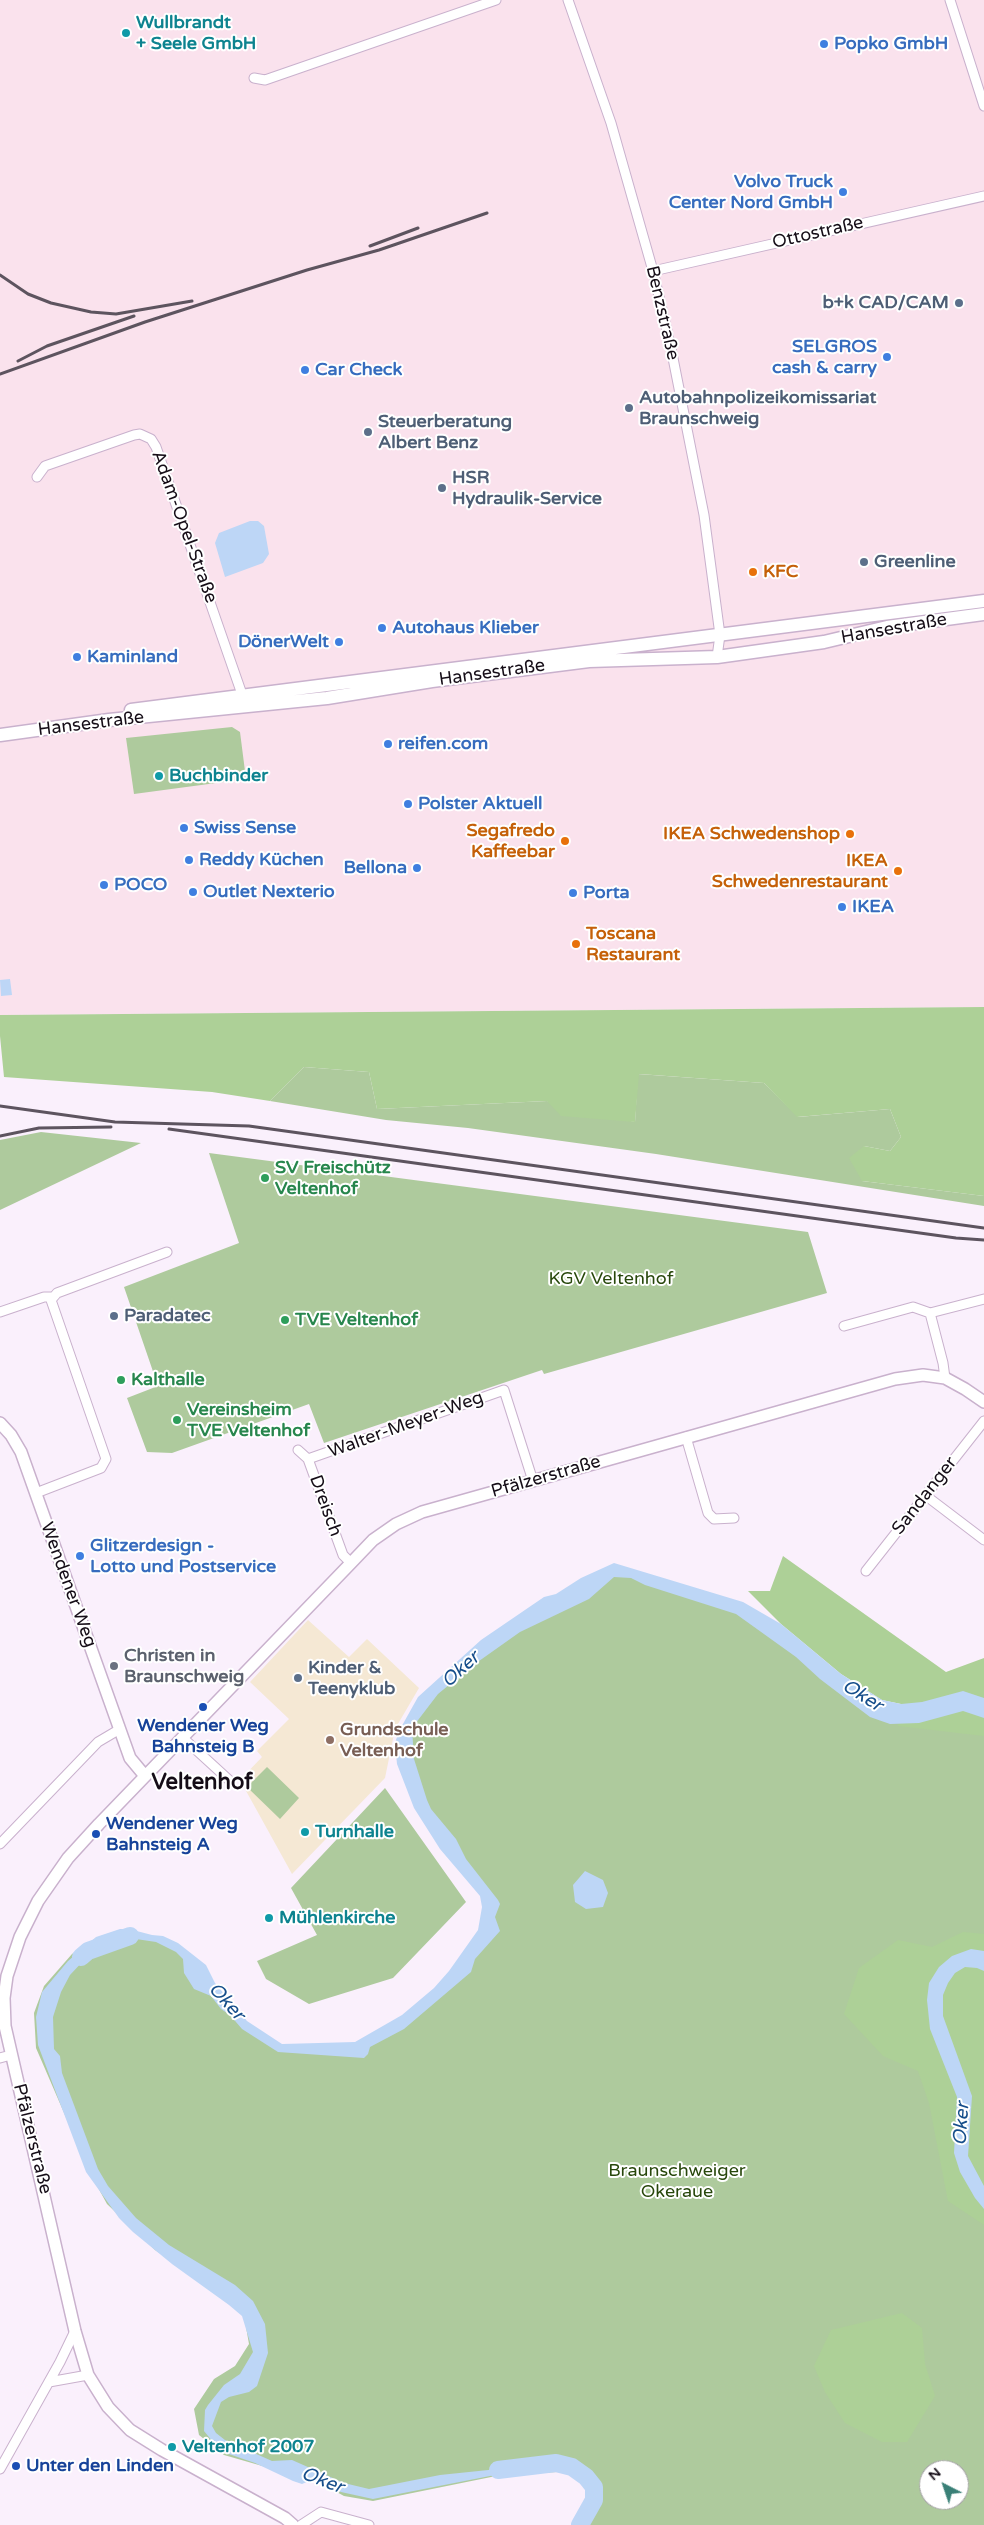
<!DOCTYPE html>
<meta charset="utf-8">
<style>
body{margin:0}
#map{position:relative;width:984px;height:2525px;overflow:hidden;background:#faf0fc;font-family:"Varela Round",sans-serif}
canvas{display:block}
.north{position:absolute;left:919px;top:2460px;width:50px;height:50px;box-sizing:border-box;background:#fff;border:1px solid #a19ea2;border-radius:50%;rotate:319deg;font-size:14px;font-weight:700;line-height:20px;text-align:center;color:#150d17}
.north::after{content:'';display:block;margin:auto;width:18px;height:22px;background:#3a8077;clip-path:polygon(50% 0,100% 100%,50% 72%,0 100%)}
</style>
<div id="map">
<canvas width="984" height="2525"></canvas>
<div class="north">N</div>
</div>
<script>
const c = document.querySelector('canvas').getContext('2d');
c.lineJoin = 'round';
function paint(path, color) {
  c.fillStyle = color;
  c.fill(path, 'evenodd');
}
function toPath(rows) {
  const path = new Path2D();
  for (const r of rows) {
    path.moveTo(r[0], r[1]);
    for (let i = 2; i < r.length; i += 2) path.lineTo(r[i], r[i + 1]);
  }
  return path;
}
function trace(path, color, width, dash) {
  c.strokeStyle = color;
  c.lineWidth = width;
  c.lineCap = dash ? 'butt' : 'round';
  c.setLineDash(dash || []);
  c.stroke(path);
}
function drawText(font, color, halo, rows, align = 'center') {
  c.font = font + ' "Varela Round",sans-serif';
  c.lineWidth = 4;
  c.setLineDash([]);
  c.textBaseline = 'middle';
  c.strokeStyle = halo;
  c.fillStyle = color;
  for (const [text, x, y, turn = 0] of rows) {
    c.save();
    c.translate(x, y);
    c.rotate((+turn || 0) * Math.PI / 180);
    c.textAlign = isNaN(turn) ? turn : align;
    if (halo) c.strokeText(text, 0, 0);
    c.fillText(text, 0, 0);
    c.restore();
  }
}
paint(toPath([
 [0,0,984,0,984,1007,0,1015]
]), '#fae2ed');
paint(toPath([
 [308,1620,349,1657,367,1639,419,1688,395,1729,385,1778,292,1874,240,1780,262,1757,257,1751,289,1719,250,1682]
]), '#f5e8d4');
paint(toPath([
 [232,727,240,732,246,779,134,794,126,738],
 [304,1067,369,1072,377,1109,547,1101,635,1122,638,1074,764,1083,798,1117,890,1109,901,1137,890,1151,864,1146,862,1181,984,1196,984,1206,656,1154,468,1128,386,1120,270,1101],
 [41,1132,141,1143,0,1210,0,1140],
 [209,1153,808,1232,827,1293,544,1374,542,1370,324,1443,309,1404,172,1453,147,1452,127,1398,158,1386,124,1287,239,1243],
 [611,1573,627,1573,743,1607,882,1709,984,1708,984,2525,578,2525,591,2501,591,2489,572,2471,496,2476,373,2501,344,2496,318,2482,224,2455,199,2435,194,2409,214,2379,235,2366,249,2344,243,2310,155,2250,107,2204,90,2173,36,2048,34,2013,44,1986,72,1954,96,1938,166,1938,245,2022,280,2046,354,2046,403,2019,447,1978,483,1931,486,1898,416,1808,409,1727,432,1693,488,1644],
 [929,2470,959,2470,959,2500,929,2500],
 [267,1767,299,1798,280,1819,247,1787],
 [385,1788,466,1902,393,1978,309,2004,266,1979,257,1961,317,1935,291,1888]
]), '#aeca9d');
paint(toPath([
 [984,1007,984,1196,862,1181,849,1158,864,1146,890,1151,901,1137,890,1109,797,1117,764,1083,639,1074,635,1122,561,1116,547,1101,377,1109,369,1072,304,1067,270,1101,212,1092,4,1077,0,1036,0,1015],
 [783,1556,946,1672,984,1658,984,1736,898,1726,901,1704,882,1700,841,1674,781,1624,748,1591,770,1591],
 [963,1932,984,1934,984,2225,948,2201,929,2103,918,2071,883,2056,844,2014,859,1968,898,1940,932,1947],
 [902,2313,922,2328,925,2364,935,2396,907,2442,882,2442,845,2423,825,2392,814,2366,831,2330]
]), '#add097');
paint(toPath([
 [250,521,258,521,264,526,269,554,263,563,225,577,215,543,219,533],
 [10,979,12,995,1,996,0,980],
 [614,1563,743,1602,781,1624,841,1674,882,1700,901,1704,922,1702,963,1691,984,1698,984,1718,963,1711,919,1723,890,1724,870,1717,820,1679,796,1657,736,1614,645,1585,631,1578,614,1577,589,1599,520,1632,472,1666,438,1694,412,1728,414,1759,427,1800,431,1809,456,1839,466,1859,498,1900,500,1904,495,1917,500,1931,475,1959,471,1972,404,2029,370,2047,368,2054,364,2058,278,2052,242,2029,230,2015,221,2009,211,1996,194,1989,184,1973,183,1959,176,1952,156,1942,136,1939,105,1945,86,1958,70,1975,61,1992,53,2017,54,2049,60,2056,62,2073,98,2169,108,2186,136,2218,169,2245,235,2285,253,2301,265,2324,268,2353,257,2386,249,2392,229,2397,221,2402,212,2426,216,2433,225,2440,272,2461,292,2460,344,2483,369,2489,440,2475,556,2463,373,2499,341,2492,314,2479,302,2484,293,2481,255,2463,226,2453,217,2447,204,2431,205,2410,208,2405,224,2385,240,2374,253,2352,242,2316,229,2305,172,2264,133,2232,119,2218,86,2172,38,2045,36,2017,42,1992,68,1961,96,1937,120,1929,129,1929,152,1935,163,1936,178,1943,206,1965,215,1983,247,2021,282,2044,355,2042,402,2015,434,1988,449,1971,478,1930,482,1907,480,1896,440,1849,414,1808,397,1764,395,1743,399,1731,418,1697,481,1640,544,1597,556,1594,581,1578],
 [585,1871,603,1880,608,1893,603,1907,586,1909,575,1902,573,1885],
 [971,1949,984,1951,984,1971,977,1968,965,1967,955,1973,948,1983,943,1995,943,2016,972,2096,968,2156,984,2186,984,2209,975,2198,960,2172,954,2153,957,2097,930,2029,927,2000,929,1983,939,1967,952,1956]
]), '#bdd6f6');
trace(toPath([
 [81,1957,88,1951,130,1936],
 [498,2470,556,2463,572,2467,586,2477,594,2487,594,2500,580,2525]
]), '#bdd6f6', 18);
const minor = toPath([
 [568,0,611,123,653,271,671,348,704,515,720,635,717,657],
 [950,0,984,106],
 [254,78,265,80,496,0],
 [653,271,984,196],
 [37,477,45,466,134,435,140,434,151,439,156,447,244,700],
 [0,1312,44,1297,53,1297],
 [844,1326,913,1307,930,1313],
 [945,1378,943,1363,930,1313,984,1299],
 [686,1437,708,1513,714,1519,734,1518],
 [298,1450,308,1459,343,1555,351,1563],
 [308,1459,504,1390,533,1481],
 [36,1493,101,1468,106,1459,51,1300,57,1293,167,1252],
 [925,1495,984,1540],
 [866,1571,984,1421],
 [182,1737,229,1780],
 [0,1844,98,1742,120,1729],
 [0,2058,11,2055],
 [49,2382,88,2375],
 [0,2469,60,2362,75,2331],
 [301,2525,321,2512,369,2525]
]);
const tertiary = toPath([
 [0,1423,11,1435,21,1452,130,1758,145,1776],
 [293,2525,285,2518,162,2450,130,2430,108,2407,88,2375,75,2331,5,2026,4,1998,7,1976,20,1937,38,1901,68,1858,99,1824,351,1563,373,1540,396,1524,422,1512,895,1379,923,1375,945,1378,965,1389,984,1402]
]);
const secondary = toPath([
 [131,710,984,601],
 [0,735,109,720,327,698,432,681,589,661,717,657,824,642,887,627,984,614]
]);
trace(minor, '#c9b1cd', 11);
trace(tertiary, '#c9b1cd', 14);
trace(secondary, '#c9b1cd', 15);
trace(minor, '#fff', 9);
trace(tertiary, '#fff', 11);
trace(secondary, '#fff', 12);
trace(toPath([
 [370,246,418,228],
 [0,275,28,294,51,303,91,312,116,314,192,301],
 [18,361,47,346,134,316],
 [0,374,145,322,307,270,379,250,487,213],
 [0,1106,115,1122,249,1126,984,1228],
 [169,1129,956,1238,984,1240],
 [0,1136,39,1128,111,1127]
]), '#5d545f', 3);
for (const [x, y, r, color] of [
 [126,33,5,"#0f9aa8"],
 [824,44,5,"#3f7fe0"],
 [843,192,5,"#3f7fe0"],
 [959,303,5,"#5c6f8a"],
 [887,357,5,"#3f7fe0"],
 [305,370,5,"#3f7fe0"],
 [629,408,5,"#5c6f8a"],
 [368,432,5,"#5c6f8a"],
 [442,488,5,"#5c6f8a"],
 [864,562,5,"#5c6f8a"],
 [753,572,5,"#e8710a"],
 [382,628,5,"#3f7fe0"],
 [339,642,5,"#3f7fe0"],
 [77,657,5,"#3f7fe0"],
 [388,744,5,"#3f7fe0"],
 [159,776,5,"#0f9aa8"],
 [408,804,5,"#3f7fe0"],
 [184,828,5,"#3f7fe0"],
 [850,834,5,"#e8710a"],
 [565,841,5,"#e8710a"],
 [189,860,5,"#3f7fe0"],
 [417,868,5,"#3f7fe0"],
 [898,871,5,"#e8710a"],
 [104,885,5,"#3f7fe0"],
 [193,892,5,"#3f7fe0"],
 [573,893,5,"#3f7fe0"],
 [842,907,5,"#3f7fe0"],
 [576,944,5,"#e8710a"],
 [265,1178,5,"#2e9e5b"],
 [114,1316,5,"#5c6f8a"],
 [285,1320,5,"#2e9e5b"],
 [121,1380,5,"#2e9e5b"],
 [177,1420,5,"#2e9e5b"],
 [80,1556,5,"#3f7fe0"],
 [114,1666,5,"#6b7280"],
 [298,1678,5,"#5c6f8a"],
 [203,1707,5,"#1a4fb4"],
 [330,1740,5,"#8d6e63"],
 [305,1832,5,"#0f9aa8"],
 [96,1834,5,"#1a4fb4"],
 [269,1918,5,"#0f9aa8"],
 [172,2447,5,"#0f9aa8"],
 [16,2466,5,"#1a4fb4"]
]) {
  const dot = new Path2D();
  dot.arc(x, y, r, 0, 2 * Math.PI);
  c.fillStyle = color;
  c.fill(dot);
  trace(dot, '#fff', 2);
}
drawText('bold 18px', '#0d838f', '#fff', [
 ["Wullbrandt",136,23],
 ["+ Seele GmbH",136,44],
 ["Buchbinder",169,776],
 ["Turnhalle",315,1832],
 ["Mühlenkirche",279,1918],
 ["Veltenhof 2007",182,2447]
], 'left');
drawText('bold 18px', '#366cbe', '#fff', [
 ["Popko GmbH",834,44],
 ["Volvo Truck",833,182,"right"],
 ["Center Nord GmbH",833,203,"right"],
 ["SELGROS",877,347,"right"],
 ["cash & carry",877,368,"right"],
 ["Car Check",315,370],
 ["Autohaus Klieber",392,628],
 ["DönerWelt",329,642,"right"],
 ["Kaminland",87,657],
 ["reifen.com",398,744],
 ["Polster Aktuell",418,804],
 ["Swiss Sense",194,828],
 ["Reddy Küchen",199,860],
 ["Bellona",407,868,"right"],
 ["POCO",114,885],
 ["Outlet Nexterio",203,892],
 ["Porta",583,893],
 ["IKEA",852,907],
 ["Glitzerdesign -",90,1546],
 ["Lotto und Postservice",90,1567]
], 'left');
drawText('18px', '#150d17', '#fff', [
 ["Ottostraße",818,233,-13],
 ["Benzstraße",662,313,77],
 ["Adam-Opel-Straße",184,527,70],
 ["Hansestraße",894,629,-10],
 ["Hansestraße",492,673,-8],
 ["Hansestraße",91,724,-7],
 ["Walter-Meyer-Weg",406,1425,-20],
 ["Pfälzerstraße",546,1477,-16],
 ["Sandanger",925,1496,-52],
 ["Dreisch",325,1506,70],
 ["Wendener Weg",68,1585,70],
 ["Pfälzerstraße",32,2139,76]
]);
drawText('bold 18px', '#4e5e75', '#fff', [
 ["b+k CAD/CAM",949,303,"right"],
 ["Autobahnpolizeikomissariat",639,398],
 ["Braunschweig",639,419],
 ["Steuerberatung",378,422],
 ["Albert Benz",378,443],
 ["HSR",452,478],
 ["Hydraulik-Service",452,499],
 ["Greenline",874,562],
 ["Paradatec",124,1316],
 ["Kinder &",308,1668],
 ["Teenyklub",308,1689]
], 'left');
drawText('bold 18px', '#c56008', '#fff', [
 ["KFC",763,572,"left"],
 ["Segafredo",555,831],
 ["Kaffeebar",555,852],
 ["IKEA Schwedenshop",840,834],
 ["IKEA",888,861],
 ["Schwedenrestaurant",888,882],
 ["Toscana",586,934,"left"],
 ["Restaurant",586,955,"left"]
], 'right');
drawText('bold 18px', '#27864d', '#fff', [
 ["SV Freischütz",275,1168],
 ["Veltenhof",275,1189],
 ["TVE Veltenhof",295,1320],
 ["Kalthalle",131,1380],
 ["Vereinsheim",187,1410],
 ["TVE Veltenhof",187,1431]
], 'left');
drawText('18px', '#27470b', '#fff', [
 ["KGV Veltenhof",611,1279],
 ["Braunschweiger",677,2171],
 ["Okeraue",677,2192]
]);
drawText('bold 18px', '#5b616d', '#fff', [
 ["Christen in",124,1656],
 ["Braunschweig",124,1677]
], 'left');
drawText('bold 18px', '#164399', '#fff', [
 ["Wendener Weg",203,1726,"center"],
 ["Bahnsteig B",203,1747,"center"],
 ["Wendener Weg",106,1824],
 ["Bahnsteig A",106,1845],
 ["Unter den Linden",26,2466]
], 'left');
drawText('bold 18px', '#785e54', '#fff', [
 ["Grundschule",340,1730],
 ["Veltenhof",340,1751]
], 'left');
drawText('italic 19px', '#164e8b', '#fff', [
 ["Oker",461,1670,-42],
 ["Oker",862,1696,32],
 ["Oker",226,2002,48],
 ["Oker",962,2124,-86],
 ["Oker",322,2481,21]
]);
drawText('bold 22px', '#150d17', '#fff', [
 ["Veltenhof",202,1783]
]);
</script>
